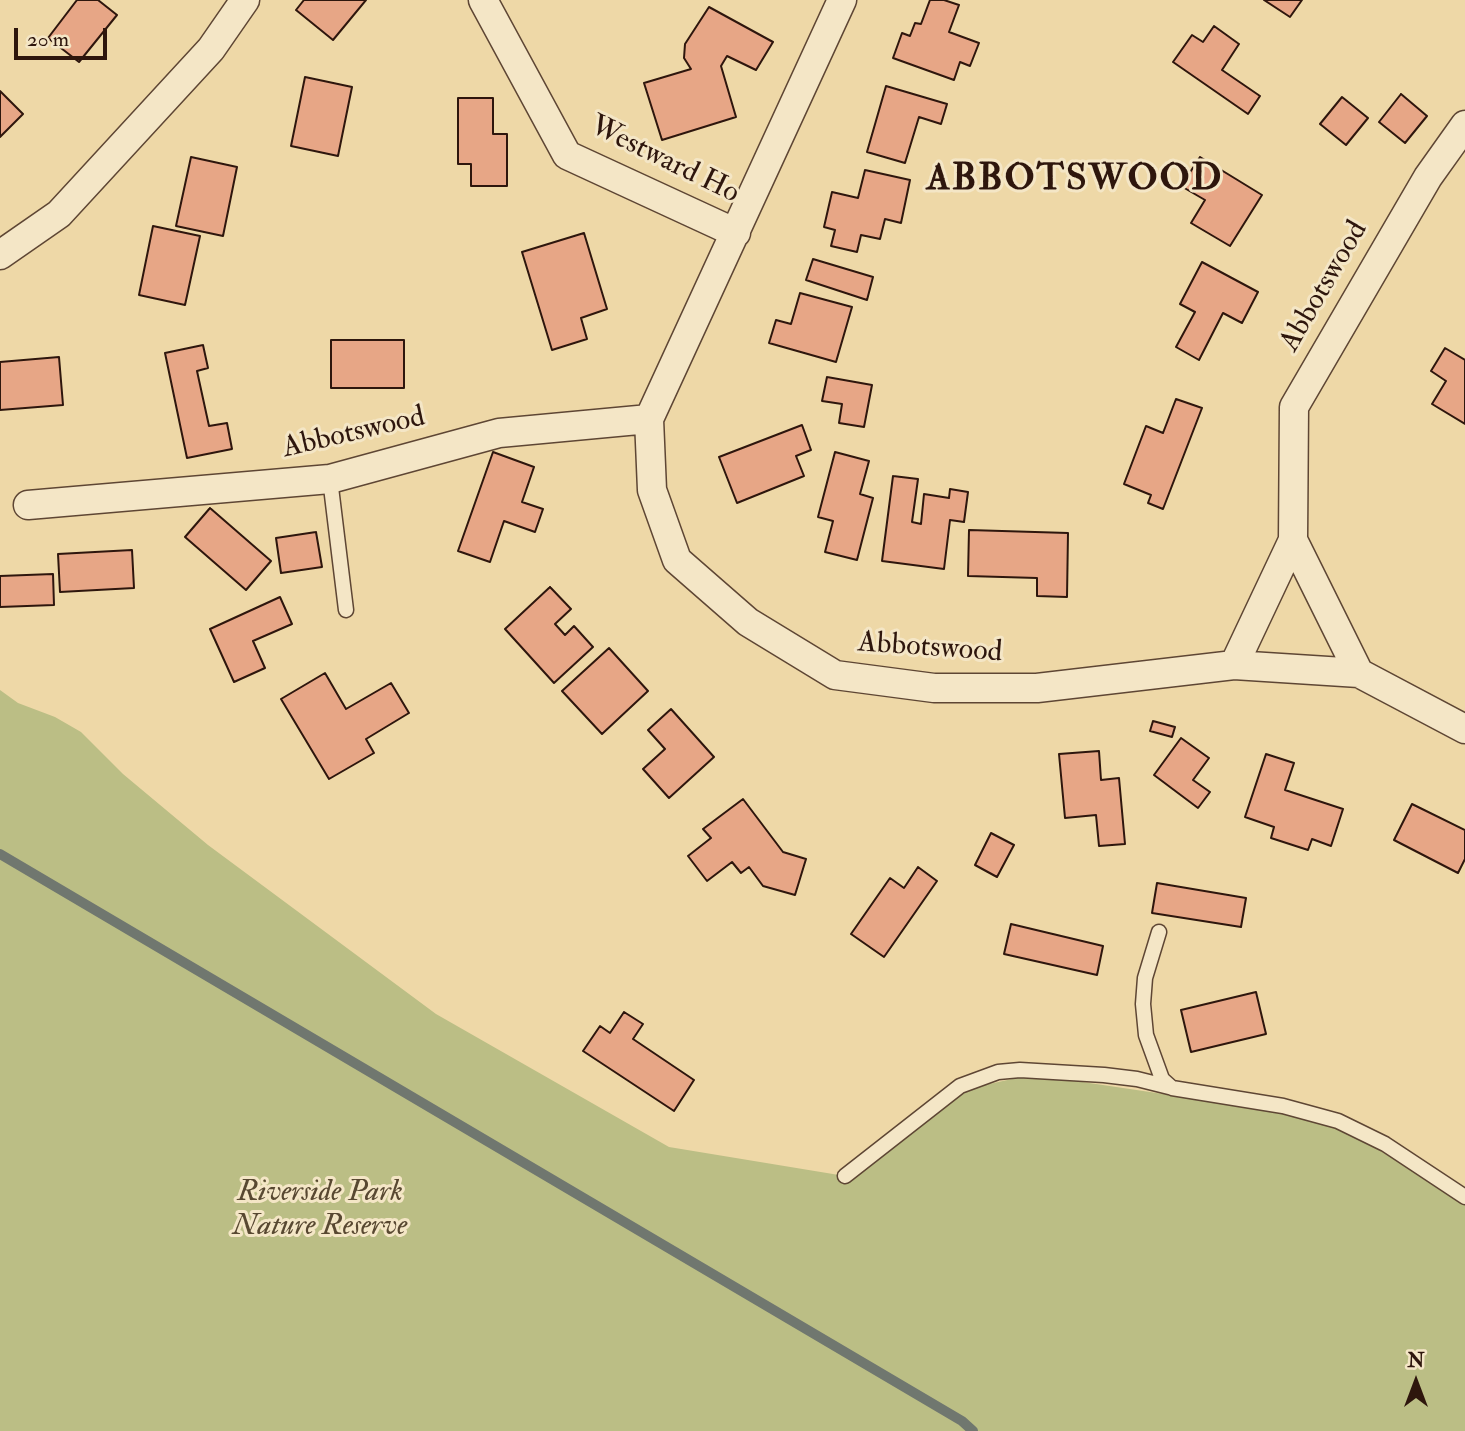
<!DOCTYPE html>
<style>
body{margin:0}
#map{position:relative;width:1465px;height:1431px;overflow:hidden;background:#eed8a7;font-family:"IM FELL Double Pica",serif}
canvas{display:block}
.north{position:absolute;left:1381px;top:1347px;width:70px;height:70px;-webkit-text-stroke:5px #f4e6c6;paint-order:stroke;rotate:0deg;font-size:19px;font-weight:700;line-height:28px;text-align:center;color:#2e160d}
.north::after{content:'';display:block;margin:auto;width:24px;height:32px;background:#2e160d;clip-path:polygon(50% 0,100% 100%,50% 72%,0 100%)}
.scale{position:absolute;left:14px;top:28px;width:93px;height:32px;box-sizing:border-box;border:4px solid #2e160d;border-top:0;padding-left:9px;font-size:21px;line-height:24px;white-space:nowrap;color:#2e160d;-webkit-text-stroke:5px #f4e6c6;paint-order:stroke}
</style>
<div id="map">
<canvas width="1465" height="1431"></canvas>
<div class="north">N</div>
<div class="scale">20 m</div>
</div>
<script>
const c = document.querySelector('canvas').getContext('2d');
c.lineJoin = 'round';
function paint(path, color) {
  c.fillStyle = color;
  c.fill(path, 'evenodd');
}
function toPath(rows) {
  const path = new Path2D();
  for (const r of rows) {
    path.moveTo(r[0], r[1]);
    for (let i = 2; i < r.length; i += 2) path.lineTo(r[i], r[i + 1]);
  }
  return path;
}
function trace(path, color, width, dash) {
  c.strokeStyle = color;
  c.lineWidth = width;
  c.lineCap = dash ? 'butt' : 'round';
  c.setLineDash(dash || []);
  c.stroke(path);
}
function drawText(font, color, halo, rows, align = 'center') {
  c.font = font + ' "IM FELL Double Pica",serif';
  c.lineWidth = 6;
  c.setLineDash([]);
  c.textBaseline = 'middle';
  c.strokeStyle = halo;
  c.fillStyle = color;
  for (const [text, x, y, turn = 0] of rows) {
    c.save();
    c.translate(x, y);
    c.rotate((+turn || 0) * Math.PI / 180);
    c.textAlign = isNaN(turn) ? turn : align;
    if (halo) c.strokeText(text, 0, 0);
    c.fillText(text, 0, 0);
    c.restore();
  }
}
paint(toPath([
 [0,690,18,703,55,717,81,732,123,774,208,845,436,1014,669,1147,845,1176,935,1096,1021,1077,1049,1077,1271,1110,1312,1119,1355,1136,1465,1201,1465,1431,0,1431]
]), '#bbbe85');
trace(toPath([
 [0,854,962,1421,973,1431]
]), '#70776f', 10);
const building = toPath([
 [77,0,98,0,117,15,79,62,48,38,77,0],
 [304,0,366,0,333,40,296,10,304,0],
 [930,0,944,0,959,5,949,32,979,43,970,66,960,62,954,80,893,58,902,33,910,36,915,23,921,24,930,0],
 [1264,0,1302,0,1290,17,1264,0],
 [709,7,773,42,756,70,727,56,721,66,736,117,662,140,644,83,691,69,684,58,685,44,709,7],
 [1214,26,1239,44,1222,70,1260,96,1248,114,1173,62,1192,35,1203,42,1214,26],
 [305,77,352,87,338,156,291,146,305,77],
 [886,86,947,104,941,124,919,117,905,163,867,152,886,86],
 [0,91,23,114,0,137,0,91],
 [1401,94,1427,116,1405,143,1379,122,1401,94],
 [1342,97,1368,118,1346,145,1320,124,1342,97],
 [458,98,493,98,493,134,507,134,507,186,471,186,471,164,458,164,458,98],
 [191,157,237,167,223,236,176,226,191,157],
 [1200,157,1262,195,1230,246,1191,223,1205,200,1181,186,1200,157],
 [865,170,910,180,901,223,885,219,880,239,861,235,857,252,831,246,835,230,824,227,832,192,858,198,865,170],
 [153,226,200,236,185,305,139,295,153,226],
 [584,233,607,309,581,318,587,339,552,350,522,252,584,233],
 [813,259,873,277,867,300,806,280,813,259],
 [1202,262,1258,292,1242,323,1223,313,1199,360,1176,347,1195,312,1180,304,1202,262],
 [800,293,852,307,836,362,769,343,776,320,791,324,800,293],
 [331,340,404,340,404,388,331,388,331,340],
 [203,345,208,368,197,371,209,426,227,423,232,449,187,458,165,353,203,345],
 [1445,348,1465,360,1465,424,1432,404,1446,381,1431,371,1445,348],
 [59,357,63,405,0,410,0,362,59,357],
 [827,377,872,385,864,427,839,423,842,404,822,401,827,377],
 [1176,399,1202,408,1163,509,1148,503,1151,495,1124,484,1146,426,1163,433,1176,399],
 [802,425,811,450,796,456,804,476,737,503,719,457,802,425],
 [493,452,534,467,522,502,543,509,535,532,504,521,490,562,458,551,493,452],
 [835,452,869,461,860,494,873,498,857,560,825,552,833,521,818,517,835,452],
 [893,476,918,479,912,522,921,524,924,494,949,498,950,489,968,492,964,522,950,520,944,569,882,561,893,476],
 [210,508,271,561,246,590,185,537,210,508],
 [969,530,1068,533,1067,597,1037,596,1037,578,968,576,969,530],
 [316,532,322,567,281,573,276,538,316,532],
 [132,550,134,588,60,592,58,554,132,550],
 [53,574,54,605,0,607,0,576,53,574],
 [550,587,571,609,555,624,565,635,574,626,593,647,554,683,505,629,550,587],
 [280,597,292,624,253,641,265,668,234,682,210,629,280,597],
 [609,648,648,691,602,734,562,691,609,648],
 [325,673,346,709,391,683,409,713,366,739,374,753,329,779,281,699,325,673],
 [671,709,714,757,669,798,643,769,665,749,648,730,671,709],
 [1153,721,1175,727,1172,737,1150,731,1153,721],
 [1181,738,1209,758,1193,780,1210,792,1198,808,1154,775,1181,738],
 [1099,751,1101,780,1119,778,1125,844,1099,846,1096,815,1065,818,1059,754,1099,751],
 [1266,754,1294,763,1285,790,1343,809,1331,846,1312,839,1308,850,1271,838,1274,827,1245,817,1266,754],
 [743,799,783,852,806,859,795,895,763,886,749,867,741,873,732,862,707,881,688,856,711,838,703,829,743,799],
 [1412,804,1465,830,1465,859,1458,873,1394,840,1412,804],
 [991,833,1014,845,997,877,975,865,991,833],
 [918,867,937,881,884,957,851,934,890,878,904,888,918,867],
 [1157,883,1246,898,1241,927,1152,913,1157,883],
 [1011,924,1103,946,1097,975,1004,954,1011,924],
 [1256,992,1266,1034,1191,1052,1181,1010,1256,992],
 [624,1012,643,1024,633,1039,694,1080,674,1111,583,1051,600,1026,610,1033,624,1012]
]);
paint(building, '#e7a686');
trace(building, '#2e160d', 2);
const lane = toPath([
 [330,479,346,610],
 [1159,932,1145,978,1143,1004,1146,1035,1162,1079,1172,1088,1283,1106,1338,1121,1385,1144,1465,1197],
 [845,1176,960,1086,998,1072,1020,1070,1104,1075,1137,1079,1169,1087]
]);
const street = toPath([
 [483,0,567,155,736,233],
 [842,0,649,419,652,490,677,560,748,622,835,675,934,688,1037,688,1234,665,1359,673],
 [1465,125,1428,177,1294,407,1293,540,1359,673,1465,729],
 [0,255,59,214,211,49,245,0],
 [28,505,330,479,499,433,649,419],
 [1234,665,1293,540]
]);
trace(lane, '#5e4634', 17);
trace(street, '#5e4634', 31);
trace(lane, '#f4e6c6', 14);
trace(street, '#f4e6c6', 28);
drawText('30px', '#2e160d', '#f4e6c6', [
 ["Westward Ho",664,161,26],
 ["Abbotswood",1325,287,-60],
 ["Abbotswood",354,434,-13],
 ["Abbotswood",930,649,4]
]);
drawText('italic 30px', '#584831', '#f4e6c6', [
 ["Riverside Park",320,1194],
 ["Nature Reserve",320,1228]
]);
c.letterSpacing = '2px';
drawText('bold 37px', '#2e160d', '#f4e6c6', [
 ["ABBOTSWOOD",1075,181]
]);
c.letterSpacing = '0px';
</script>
